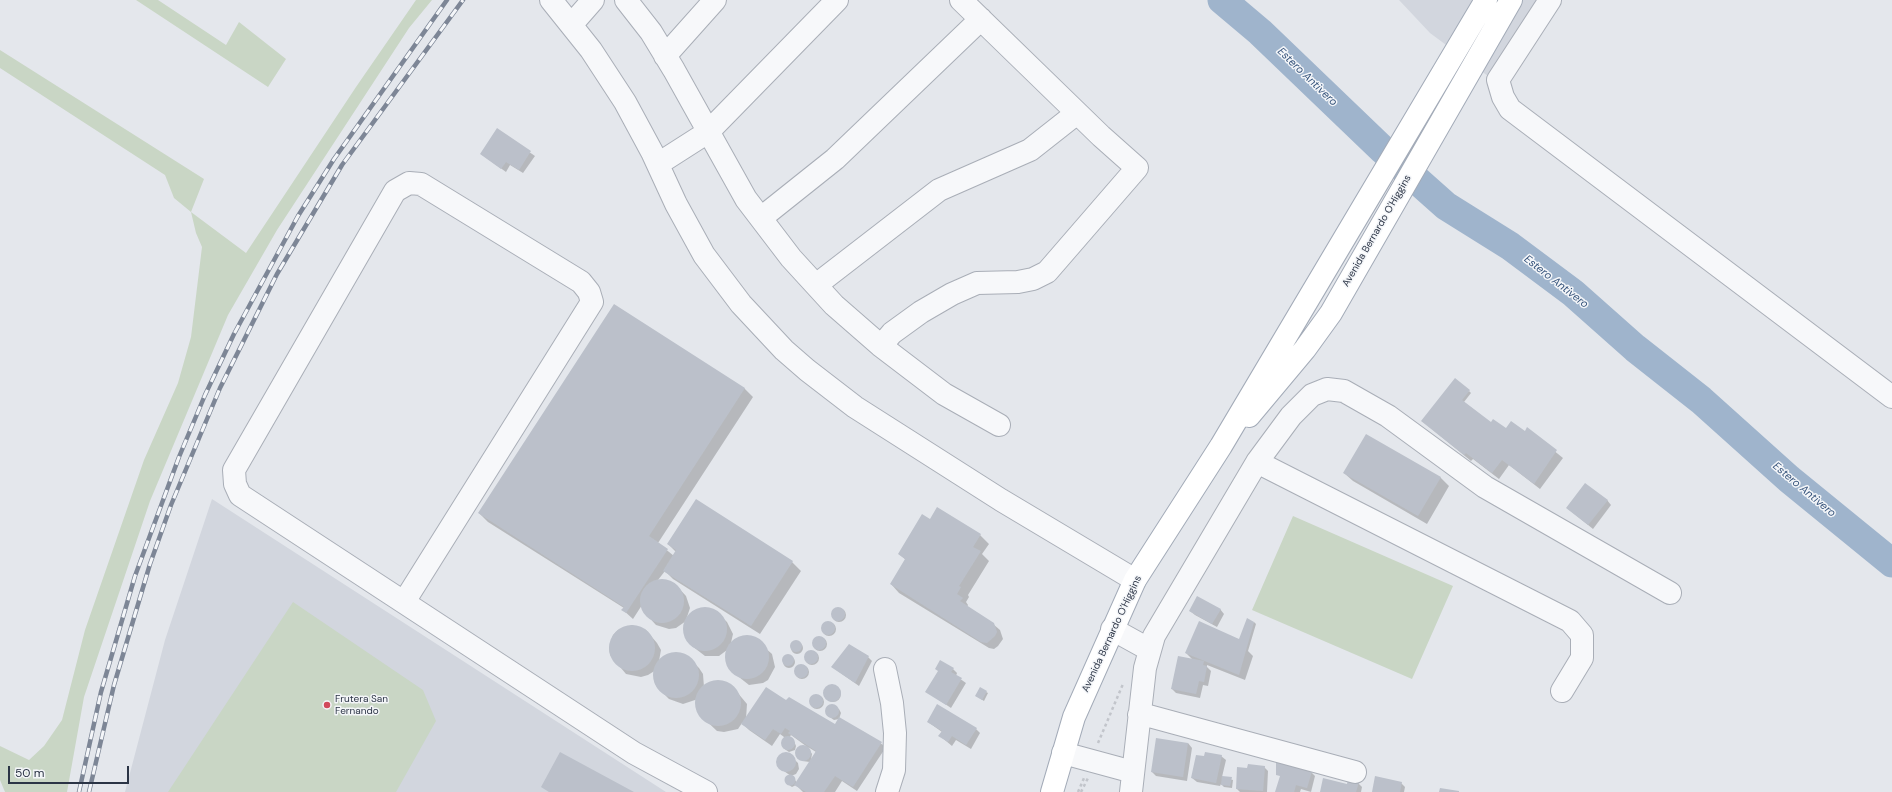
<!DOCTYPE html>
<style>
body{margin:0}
#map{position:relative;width:1892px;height:792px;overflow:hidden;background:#e4e7ec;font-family:"DM Sans",sans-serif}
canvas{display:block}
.scale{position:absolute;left:8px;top:766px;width:121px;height:18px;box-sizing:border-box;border:2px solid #2b3445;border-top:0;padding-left:5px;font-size:12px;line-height:14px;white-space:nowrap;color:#2b3445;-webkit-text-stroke:3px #f4f6f9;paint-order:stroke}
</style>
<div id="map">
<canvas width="1892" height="792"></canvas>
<div class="scale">50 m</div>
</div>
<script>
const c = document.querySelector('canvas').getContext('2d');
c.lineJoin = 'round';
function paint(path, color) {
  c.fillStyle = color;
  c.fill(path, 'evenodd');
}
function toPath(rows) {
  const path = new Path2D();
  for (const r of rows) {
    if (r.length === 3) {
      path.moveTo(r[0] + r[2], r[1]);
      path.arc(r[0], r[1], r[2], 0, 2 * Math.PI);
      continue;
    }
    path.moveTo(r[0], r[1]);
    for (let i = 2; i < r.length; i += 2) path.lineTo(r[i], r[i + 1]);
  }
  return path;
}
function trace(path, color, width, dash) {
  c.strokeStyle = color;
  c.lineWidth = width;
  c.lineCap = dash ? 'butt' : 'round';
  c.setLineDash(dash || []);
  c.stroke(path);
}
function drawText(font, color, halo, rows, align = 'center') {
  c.font = font + ' "DM Sans",sans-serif';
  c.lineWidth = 3;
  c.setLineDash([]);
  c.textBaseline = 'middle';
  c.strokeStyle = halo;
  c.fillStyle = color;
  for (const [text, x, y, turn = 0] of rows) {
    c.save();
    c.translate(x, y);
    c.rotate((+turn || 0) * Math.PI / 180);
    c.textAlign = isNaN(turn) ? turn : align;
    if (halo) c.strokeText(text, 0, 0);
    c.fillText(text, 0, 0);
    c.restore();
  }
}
paint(toPath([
 [1399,0,1560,0,1500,85,1430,33],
 [212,499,666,792,125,792,165,640]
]), '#d2d6de');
paint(toPath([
 [136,0,158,0,226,45,239,22,286,59,268,87],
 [416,0,432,0,409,28,277,230,228,315,150,501,84,697,67,792,5,792,0,780,0,746,29,760,44,746,62,720,85,630,144,460,178,383,191,337,202,247,196,233,191,212,174,198,165,175,0,68,0,50,204,179,191,212,246,253,356,87],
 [1293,516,1453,586,1412,679,1252,610],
 [293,602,423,690,436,721,396,792,168,792]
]), '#c9d6c5');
paint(toPath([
 [497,130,535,156,523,173,510,165,506,172,481,154],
 [744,388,753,397,658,543,674,556,676,552,668,544,696,501,792,562,801,571,760,634,673,579,665,571,658,580,675,584,686,596,690,608,686,620,695,611,701,608,715,611,727,622,733,634,730,647,735,640,741,637,754,638,772,654,775,667,768,680,763,683,749,685,730,670,727,664,727,650,719,656,705,656,692,646,684,634,686,621,676,628,669,629,656,625,644,612,642,605,633,619,623,610,624,608,488,522,479,513],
 [1469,391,1471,393,1464,402,1491,423,1506,430,1525,432,1527,429,1563,458,1540,489,1509,465,1499,479,1473,459,1471,461,1422,421],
 [1344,473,1440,477,1449,486,1427,524,1353,481],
 [1607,500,1611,505,1593,529,1567,508],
 [930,520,980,535,989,544,982,554,989,561,968,595,969,597,966,602,968,605,967,607,993,624,1000,630,1003,639,998,646,994,649,989,648,899,593,891,584,906,560,899,554],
 [839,615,7],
 [1220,609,1224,614,1217,627,1195,615,1190,611],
 [1254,622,1256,624,1248,651,1253,656,1245,680,1207,665,1207,667,1211,671,1208,686,1203,685,1200,698,1176,693,1172,689,1193,660,1186,653,1239,640],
 [829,629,7],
 [632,625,646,630,657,643,661,650,659,661,665,656,679,654,692,661,699,668,703,674,704,687,717,681,732,686,747,704,746,719,787,702,835,726,864,732,886,747,857,791,842,781,835,792,803,792,796,785,792,787,786,783,786,778,788,777,793,777,797,783,810,762,802,761,797,755,798,749,806,746,791,735,789,738,794,741,796,746,795,750,789,752,783,748,782,744,784,737,780,734,772,746,749,730,742,723,738,729,724,732,717,731,699,714,696,708,698,699,683,704,669,699,657,687,654,681,656,670,648,675,641,677,626,674,610,655,609,648,613,635,618,630],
 [808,747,816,752,811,760,812,754],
 [820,644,7],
 [797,648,6],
 [812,658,7],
 [789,662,6],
 [868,657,872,661,859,686,832,667],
 [802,672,7],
 [953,669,957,673,956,676,966,683,951,708,927,692,939,672],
 [833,694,8],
 [986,692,988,693,984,701,976,696],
 [817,702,7],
 [831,705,839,709,841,713,839,719,834,720,828,716,826,713,827,707],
 [928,722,976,729,980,733,971,749,956,740,952,746,940,736,942,732],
 [1188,743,1192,748,1187,781,1156,776,1152,772],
 [789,754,798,763,799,769,796,774,791,776,778,767,777,759,781,755],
 [1221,756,1226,760,1222,777,1233,780,1232,788,1224,787,1221,784,1220,786,1197,782,1192,778],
 [1264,767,1268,771,1267,792,1240,792,1237,789,1248,769],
 [1311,772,1315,776,1311,792,1301,789,1300,792,1276,792],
 [1358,783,1362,787,1361,792,1321,792],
 [1401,783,1405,787,1404,792,1373,792]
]), '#0003');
trace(toPath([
 [1222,0,1260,32,1383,150,1446,206,1510,246,1573,293,1635,348,1701,400,1789,479,1892,563]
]), '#9fb4cc', 29);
paint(toPath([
 [497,128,531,151,519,170,506,162,501,169,480,154],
 [614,304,745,388,649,536,668,549,626,613,621,610,624,607,478,513],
 [1455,378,1470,390,1462,400,1491,422,1493,419,1506,428,1511,421,1525,431,1527,427,1557,450,1534,484,1502,460,1492,473,1466,453,1464,455,1421,421],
 [1366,434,1441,477,1418,516,1343,473],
 [1585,483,1608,500,1588,525,1566,508],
 [696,499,793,561,751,626,663,571,676,550,667,544],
 [937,507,981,534,973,547,981,551,959,586,961,587,957,594,963,598,960,601,994,623,997,632,995,636,987,643,981,642,890,584,905,559,898,554,922,514,930,519],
 [662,601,22],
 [1197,596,1221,609,1212,624,1189,611],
 [838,614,7],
 [705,629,22],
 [1247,618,1254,622,1239,675,1185,653,1199,621,1239,639],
 [828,628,7],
 [632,648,23],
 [747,657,22],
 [819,643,7],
 [796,646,6],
 [849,644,869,656,855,683,831,667],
 [811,657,7],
 [676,675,23],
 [788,660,6],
 [1178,656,1204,661,1203,665,1207,666,1204,682,1199,681,1196,694,1171,689],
 [940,660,954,668,951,672,962,678,946,705,925,692,938,671,935,669],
 [801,671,7],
 [718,703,23],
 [832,693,9],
 [766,687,786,700,789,697,835,724,839,717,882,742,853,787,835,776,824,792,806,792,794,785,816,751,788,733,790,731,785,728,781,734,773,729,765,740,741,724],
 [980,687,987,691,982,700,975,696],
 [816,701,7],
 [832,711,7],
 [937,704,977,728,966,745,952,736,948,742,938,736,942,731,927,722],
 [788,743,7],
 [1156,738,1188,743,1183,777,1151,772],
 [803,753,8],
 [560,752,634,792,549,792,541,787],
 [1205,752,1222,755,1216,783,1191,778,1196,755,1204,756],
 [786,762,10],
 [1276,758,1312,771,1307,788,1296,785,1294,792,1275,792,1280,776,1276,775],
 [1248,764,1265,766,1263,791,1236,789,1237,767,1247,768],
 [790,780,5.5],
 [1222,776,1232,777,1230,786,1221,785],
 [1375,776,1402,782,1400,792,1372,792],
 [1323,778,1347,784,1348,779,1359,782,1356,792,1320,792],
 [1440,788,1459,791,1459,792,1439,792]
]), '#bbc0ca');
const minor = toPath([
 [551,0,591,50,625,102,652,152,676,204,704,255,741,304,784,350,807,370,855,407,1001,500,1135,580],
 [626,0,651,32,674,70,746,199,791,258,834,305,881,346,944,394,999,425],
 [1550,0,1498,80,1503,97,1510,109,1892,397],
 [572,24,593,0],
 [665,56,715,0],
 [658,164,708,132,837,0],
 [761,218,835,159,981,19],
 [816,285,939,190,1030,150,1077,113],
 [881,346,892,333,921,312,952,294,977,283,1018,282,1033,279,1047,272,1137,168,1101,136,961,0],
 [1257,462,1570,621,1582,635,1582,658,1562,691],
 [404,602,592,302,589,292,581,282,421,184,409,183,395,191,234,470,235,484,240,495,634,753,706,792],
 [1112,629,1150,650],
 [885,669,892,703,895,733,894,770,887,792],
 [1139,715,1149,716,1355,772],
 [1063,753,1133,772],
 [1131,792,1145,668,1154,636,1257,462,1291,416,1312,395,1327,389,1344,391,1388,416,1485,487,1670,593]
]);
const major = toPath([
 [1249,416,1305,349,1331,313,1511,0],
 [1052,792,1074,717,1135,580,1221,446,1486,0]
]);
trace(minor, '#a9aeb7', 24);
trace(major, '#a3abb8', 24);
trace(toPath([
 [1098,743,1123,684],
 [1078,792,1084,778],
 [1081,792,1088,778]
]), '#c2c5cb', 2.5, [3, 3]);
trace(minor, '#f7f8fa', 22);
trace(major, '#fff', 22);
const rail = toPath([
 [79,792,101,692,135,576,179,457,205,395,234,334,298,216,334,159,447,0],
 [89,792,114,685,150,564,171,505,220,388,277,274,342,165,463,0]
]);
trace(rail, '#7d8696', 4.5);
trace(rail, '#f4f6f9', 3, [9]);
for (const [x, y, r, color] of [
 [327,705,4,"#d1495b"]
]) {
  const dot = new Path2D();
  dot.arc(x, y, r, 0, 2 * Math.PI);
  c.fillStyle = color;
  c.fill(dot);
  trace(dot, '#f4f6f9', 1.5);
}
drawText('10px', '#2b3445', '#f4f6f9', [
 ["Avenida Bernardo O'Higgins",1377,231,-60],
 ["Avenida Bernardo O'Higgins",1112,634,-65]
]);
drawText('10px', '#2b3445', '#f4f6f9', [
 ["Frutera San",335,699],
 ["Fernando",335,711]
], 'left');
drawText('italic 11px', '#34527a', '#f4f6f9', [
 ["Estero Antivero",1307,77,44],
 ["Estero Antivero",1556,282,38],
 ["Estero Antivero",1804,490,40]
]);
</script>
